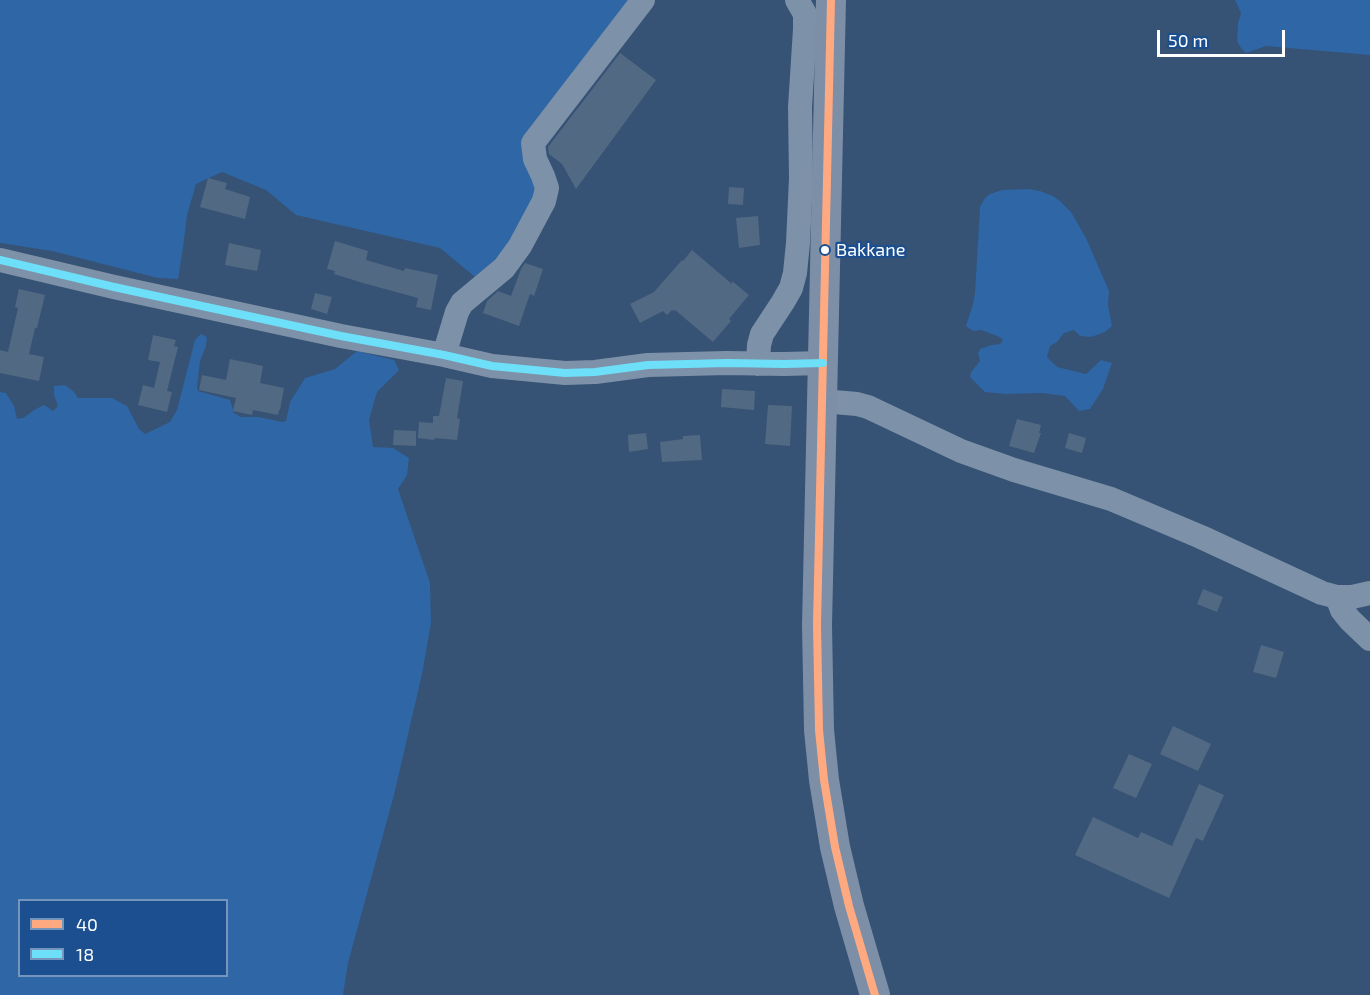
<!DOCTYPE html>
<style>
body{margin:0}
#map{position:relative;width:1370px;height:995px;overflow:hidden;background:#365274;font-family:"Exo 2",sans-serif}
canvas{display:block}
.legend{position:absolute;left:18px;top:899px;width:210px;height:78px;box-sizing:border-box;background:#1b4f8f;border:2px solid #7695bc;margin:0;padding:8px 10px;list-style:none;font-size:18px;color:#fff}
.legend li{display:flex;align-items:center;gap:12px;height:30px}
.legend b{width:30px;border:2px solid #7695bc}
.scale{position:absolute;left:1157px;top:30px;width:128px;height:27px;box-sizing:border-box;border:3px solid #fff;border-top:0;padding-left:8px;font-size:18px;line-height:21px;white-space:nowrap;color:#fff;-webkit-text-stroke:4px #1b4f8f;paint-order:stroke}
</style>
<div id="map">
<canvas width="1370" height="995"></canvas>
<ul class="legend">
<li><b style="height:8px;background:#ffa980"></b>40</li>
<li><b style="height:8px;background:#6ddff8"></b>18</li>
</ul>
<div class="scale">50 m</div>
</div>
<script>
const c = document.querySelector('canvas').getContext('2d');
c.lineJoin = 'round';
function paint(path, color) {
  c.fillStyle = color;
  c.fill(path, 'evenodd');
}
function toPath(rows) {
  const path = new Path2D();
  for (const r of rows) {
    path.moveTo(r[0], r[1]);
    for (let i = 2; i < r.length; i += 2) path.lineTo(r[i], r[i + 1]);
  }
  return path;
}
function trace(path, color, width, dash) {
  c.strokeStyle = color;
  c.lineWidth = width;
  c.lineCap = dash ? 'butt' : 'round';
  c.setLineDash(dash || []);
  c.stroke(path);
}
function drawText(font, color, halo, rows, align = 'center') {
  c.font = font + ' "Exo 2",sans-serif';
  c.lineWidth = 4.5;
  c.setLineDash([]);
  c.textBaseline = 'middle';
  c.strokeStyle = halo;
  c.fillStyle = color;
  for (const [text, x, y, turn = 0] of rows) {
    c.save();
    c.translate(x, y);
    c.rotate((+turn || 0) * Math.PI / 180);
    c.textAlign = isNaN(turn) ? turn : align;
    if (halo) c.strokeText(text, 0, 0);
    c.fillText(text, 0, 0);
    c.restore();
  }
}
paint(toPath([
 [0,0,634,0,530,127,543,177,543,220,475,277,440,248,296,215,266,190,222,172,196,184,187,215,183,248,178,279,158,278,52,251,0,243],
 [1235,0,1370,0,1370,55,1266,46,1246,53,1241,48,1237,41,1238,23,1241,13],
 [1029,189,1040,191,1053,196,1060,201,1071,212,1086,238,1109,291,1108,305,1112,326,1105,332,1091,337,1080,336,1074,330,1064,333,1057,342,1050,346,1047,357,1057,367,1086,374,1101,360,1112,363,1103,389,1090,409,1079,411,1065,396,1042,393,1005,394,985,392,970,377,971,372,980,361,978,353,980,349,992,345,1000,344,1003,340,1000,337,981,330,973,331,966,326,973,304,975,293,980,207,985,198,990,194,1002,190],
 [201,334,207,337,206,346,200,361,197,387,198,391,230,400,234,413,241,417,259,417,282,422,286,421,290,402,305,378,335,369,357,351,394,360,399,370,377,392,369,420,373,447,393,448,409,458,407,475,398,489,430,583,431,623,422,674,394,795,348,963,343,995,0,995,0,392,6,393,14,406,17,419,23,418,34,410,44,405,53,411,58,406,54,395,54,386,65,385,74,392,78,398,112,398,127,406,139,429,145,434,170,422,177,410,195,340],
 [20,900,226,900,226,976,20,976]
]), '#2f66a5');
paint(toPath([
 [620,53,656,80,576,189,562,164,549,154,548,147],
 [208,178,227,183,225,189,250,197,245,219,200,207],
 [729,187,744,188,743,205,728,204],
 [758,216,760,245,739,248,736,218],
 [335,241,368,251,366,260,404,271,405,268,438,275,431,310,416,307,418,298,363,283,334,274,335,271,327,269],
 [229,243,261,250,257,271,225,265],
 [692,250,732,284,732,281,749,295,729,319,731,321,713,342,675,310,674,311,672,310,667,315,663,311,640,323,630,304,654,292,682,260,683,261],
 [525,263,543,269,534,296,530,294,519,326,483,313,487,301,498,291,511,296,521,269],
 [19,289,45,295,37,328,35,328,29,354,44,357,39,381,0,373,0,350,8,352,18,308,15,307],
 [315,293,332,297,327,314,311,309],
 [153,335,176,340,174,346,178,347,167,391,172,392,167,412,138,405,143,385,154,388,160,362,148,360],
 [230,359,263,366,260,383,284,388,280,410,279,410,278,415,253,410,252,415,233,411,236,398,199,390,202,375,226,380],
 [446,378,463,381,457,418,460,419,457,440,435,438,434,440,418,438,419,422,433,423,433,416,439,416],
 [722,389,755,391,754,410,721,407],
 [768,405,792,406,790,446,765,444],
 [1017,419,1041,425,1039,433,1041,433,1034,453,1009,446],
 [394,430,416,431,416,446,393,445],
 [646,433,648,449,629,452,628,435],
 [1069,433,1086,438,1082,453,1065,448],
 [700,435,702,460,662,462,660,442,683,439,683,436],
 [1203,589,1223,597,1217,612,1197,604],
 [1261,645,1284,652,1276,678,1253,672],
 [1173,726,1211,744,1198,771,1160,754],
 [1129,754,1152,764,1136,798,1113,788],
 [1199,784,1224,795,1203,841,1196,838,1169,898,1075,855,1093,817,1138,838,1141,832,1172,846]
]), '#526984');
trace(toPath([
 [0,260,114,287,341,336,444,355,492,366,565,373,595,372,648,365,727,363,784,364,823,363],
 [444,355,457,312,462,303,504,268,520,246,544,201,547,188,543,176,535,159,533,143,643,0],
 [758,364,759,345,762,334,783,302,791,288,795,273,798,243,801,178,800,107,805,29,805,14,797,0],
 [822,401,857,404,868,407,961,451,1014,470,1111,499,1201,537,1322,593,1337,597,1352,597,1370,593],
 [1337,597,1342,610,1350,620,1370,639]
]), '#7d92a8', 24);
trace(toPath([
 [831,0,817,625,819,730,824,780,835,847,849,906,875,995]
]), '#7d8ea7', 30);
trace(toPath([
 [831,0,817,625,819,730,824,780,835,847,849,906,875,995]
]), '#ffa980', 8);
trace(toPath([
 [0,260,114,287,341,336,444,355,492,366,565,373,595,372,648,365,727,363,784,364,823,363]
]), '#6ddff8', 8);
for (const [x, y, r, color] of [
 [825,250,5,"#fff"]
]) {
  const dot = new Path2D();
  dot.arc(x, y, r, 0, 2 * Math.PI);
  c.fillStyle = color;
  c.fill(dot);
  trace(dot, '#1b4f8f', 2);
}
drawText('18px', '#fff', '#1b4f8f', [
 ["Bakkane",836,250]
], 'left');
</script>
